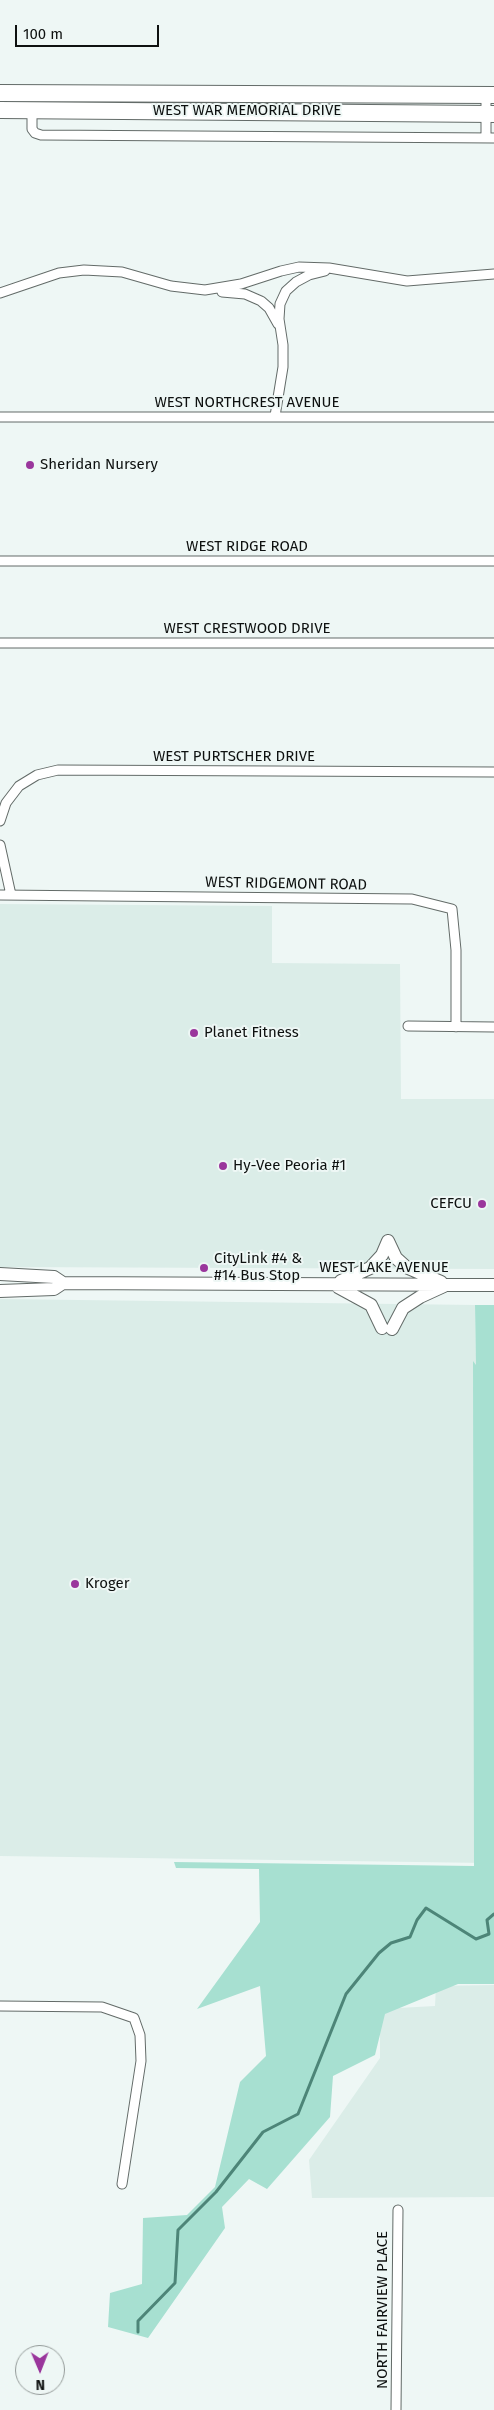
<!DOCTYPE html>
<style>
body{margin:0}
#map{position:relative;width:494px;height:2410px;overflow:hidden;background:#eef7f5;font-family:"Fira Sans",sans-serif}
canvas{display:block}
.north{position:absolute;left:15px;top:2345px;width:50px;height:50px;box-sizing:border-box;background:#eef7f5;border:1px solid #949b99;border-radius:50%;rotate:179deg;font-size:14px;font-weight:700;line-height:20px;text-align:center;color:#0e1110}
.north::after{content:'';display:block;margin:auto;width:18px;height:22px;background:#9a369c;clip-path:polygon(50% 0,100% 100%,50% 72%,0 100%)}
.scale{position:absolute;left:15px;top:25px;width:144px;height:22px;box-sizing:border-box;border:2px solid #0e1110;border-top:0;padding-left:6px;font-size:15px;line-height:18px;white-space:nowrap;color:#0e1110;-webkit-text-stroke:4px #eef7f5;paint-order:stroke}
</style>
<div id="map">
<canvas width="494" height="2410"></canvas>
<div class="north">N</div>
<div class="scale">100 m</div>
</div>
<script>
const c = document.querySelector('canvas').getContext('2d');
c.lineJoin = 'round';
function paint(path, color) {
  c.fillStyle = color;
  c.fill(path, 'evenodd');
}
function toPath(rows) {
  const path = new Path2D();
  for (const r of rows) {
    path.moveTo(r[0], r[1]);
    for (let i = 2; i < r.length; i += 2) path.lineTo(r[i], r[i + 1]);
  }
  return path;
}
function trace(path, color, width, dash) {
  c.strokeStyle = color;
  c.lineWidth = width;
  c.lineCap = dash ? 'butt' : 'round';
  c.setLineDash(dash || []);
  c.stroke(path);
}
function drawText(font, color, halo, rows, align = 'center') {
  c.font = font + ' "Fira Sans",sans-serif';
  c.lineWidth = 4;
  c.setLineDash([]);
  c.textBaseline = 'middle';
  c.strokeStyle = halo;
  c.fillStyle = color;
  for (const [text, x, y, turn = 0] of rows) {
    c.save();
    c.translate(x, y);
    c.rotate((+turn || 0) * Math.PI / 180);
    c.textAlign = isNaN(turn) ? turn : align;
    if (halo) c.strokeText(text, 0, 0);
    c.fillText(text, 0, 0);
    c.restore();
  }
}
paint(toPath([
 [0,904,272,906,272,963,400,964,401,1099,494,1099,494,1269,0,1267],
 [0,1299,475,1305,486,1863,0,1856],
 [494,1985,494,2197,312,2198,309,2160,380,2058,380,2009,435,2006,436,1986]
]), '#dbede8');
paint(toPath([
 [475,1305,494,1305,494,1984,458,1984,385,2014,375,2055,333,2076,330,2117,267,2189,249,2179,222,2207,225,2228,148,2338,108,2327,110,2293,142,2284,143,2218,187,2215,215,2187,240,2082,266,2056,260,1986,197,2009,260,1922,259,1869,176,1868,174,1862,474,1866,473,1361,476,1365]
]), '#a7e0d1');
trace(toPath([
 [138,2332,138,2321,175,2283,178,2230,216,2192,263,2132,298,2114,346,1994,379,1953,391,1943,410,1937,417,1920,426,1908,476,1939,489,1934,487,1920,494,1914]
]), '#4d8578', 3);
const street = toPath([
 [32,111,32,129,35,133,41,135,494,138],
 [486,138,486,95],
 [222,292,245,294,261,301,269,308,278,324],
 [0,293,59,273,84,270,122,272,171,286,205,290,241,284,281,271,299,267,329,268,407,281,494,274],
 [275,416,283,367,283,345,279,319,280,304,286,291,296,282,309,275,325,271],
 [0,417,494,417],
 [0,561,494,561],
 [0,643,494,643],
 [0,821,6,803,19,786,37,775,58,770,494,772],
 [0,845,11,895],
 [0,895,412,899,452,909,456,950,456,1027],
 [408,1026,494,1027],
 [0,2006,102,2007,134,2018,140,2035,141,2061,122,2184],
 [396,2410,398,2210]
]);
const secondary = toPath([
 [388,1241,396,1258,406,1267,441,1282],
 [0,1274,54,1277,63,1283],
 [341,1281,370,1268,382,1255,388,1241],
 [338,1287,371,1305,382,1328],
 [0,1291,54,1289,63,1283,494,1285],
 [392,1329,403,1308,420,1297,444,1286]
]);
const highway = toPath([
 [0,93,494,95],
 [0,110,494,114]
]);
trace(street, '#636b68', 11);
trace(secondary, '#636b68', 14);
trace(highway, '#636b68', 18);
trace(street, '#fff', 9);
trace(secondary, '#fff', 12);
trace(highway, '#fff', 16);
for (const [x, y, r, color] of [
 [30,465,5,"#9a369c"],
 [194,1033,5,"#9a369c"],
 [223,1166,5,"#9a369c"],
 [482,1204,5,"#9a369c"],
 [204,1268,5,"#9a369c"],
 [75,1584,5,"#9a369c"]
]) {
  const dot = new Path2D();
  dot.arc(x, y, r, 0, 2 * Math.PI);
  c.fillStyle = color;
  c.fill(dot);
  trace(dot, '#eef7f5', 2);
}
drawText('15px', '#0e1110', '#eef7f5', [
 ["WEST WAR MEMORIAL DRIVE",247,111],
 ["WEST NORTHCREST AVENUE",247,403],
 ["WEST RIDGE ROAD",247,547],
 ["WEST CRESTWOOD DRIVE",247,629],
 ["WEST PURTSCHER DRIVE",234,757],
 ["WEST RIDGEMONT ROAD",286,884,1],
 ["WEST LAKE AVENUE",384,1268],
 ["NORTH FAIRVIEW PLACE",383,2310,-90]
]);
drawText('15px', '#0e1110', '#eef7f5', [
 ["Sheridan Nursery",40,465],
 ["Planet Fitness",204,1033],
 ["Hy-Vee Peoria #1",233,1166],
 ["CEFCU",472,1204,"right"],
 ["CityLink #4 &",214,1259],
 ["#14 Bus Stop",214,1276],
 ["Kroger",85,1584]
], 'left');
</script>
